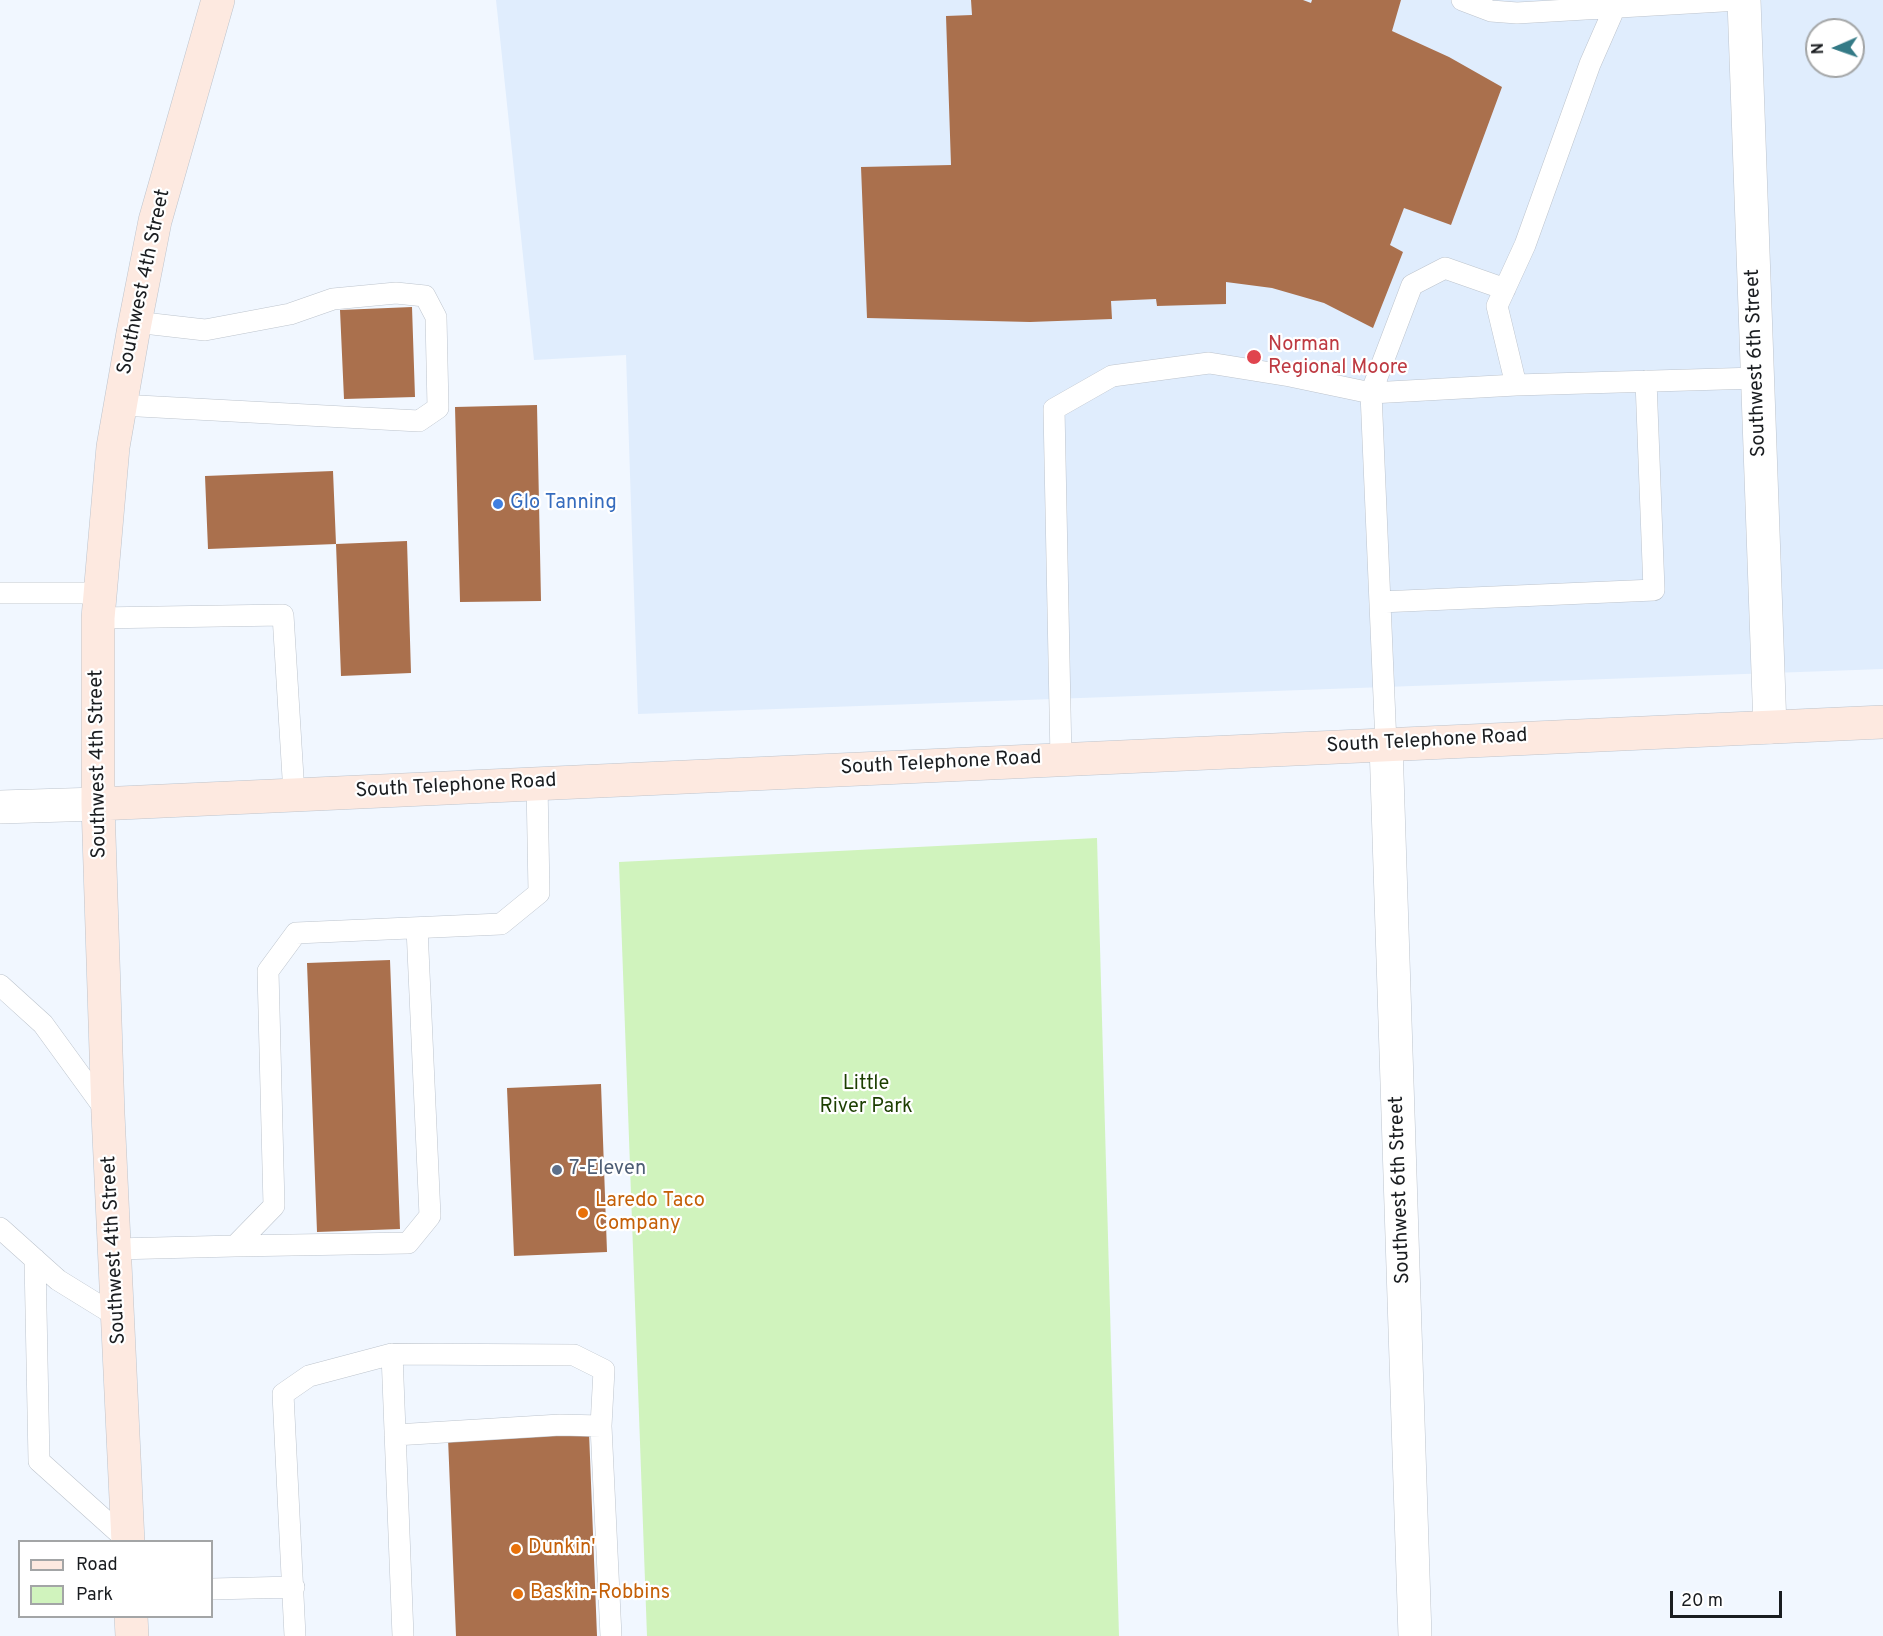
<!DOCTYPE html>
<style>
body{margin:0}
#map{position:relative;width:1883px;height:1636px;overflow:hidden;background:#f1f7ff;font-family:Overpass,sans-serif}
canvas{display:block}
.legend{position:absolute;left:18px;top:1540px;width:195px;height:78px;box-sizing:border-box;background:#fff;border:2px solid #a3a5a6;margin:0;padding:8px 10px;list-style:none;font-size:18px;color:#1a1d20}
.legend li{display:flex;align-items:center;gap:12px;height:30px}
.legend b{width:30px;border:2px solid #a3a5a6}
.north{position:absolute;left:1805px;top:18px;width:60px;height:60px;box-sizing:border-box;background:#fff;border:2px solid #a3a5a6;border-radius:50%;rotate:268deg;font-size:16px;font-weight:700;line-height:24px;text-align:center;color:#1a1d20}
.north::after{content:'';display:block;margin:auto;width:21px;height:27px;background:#347a86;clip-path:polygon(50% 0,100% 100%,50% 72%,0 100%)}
.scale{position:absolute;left:1670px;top:1591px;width:112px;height:27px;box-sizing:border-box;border:3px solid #1a1d20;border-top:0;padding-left:8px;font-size:18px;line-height:21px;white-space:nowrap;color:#1a1d20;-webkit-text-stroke:4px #fff;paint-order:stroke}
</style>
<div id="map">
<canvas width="1883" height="1636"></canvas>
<ul class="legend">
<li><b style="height:8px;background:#fde9e0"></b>Road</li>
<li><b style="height:16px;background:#d0f3bd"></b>Park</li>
</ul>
<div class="north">N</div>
<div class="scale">20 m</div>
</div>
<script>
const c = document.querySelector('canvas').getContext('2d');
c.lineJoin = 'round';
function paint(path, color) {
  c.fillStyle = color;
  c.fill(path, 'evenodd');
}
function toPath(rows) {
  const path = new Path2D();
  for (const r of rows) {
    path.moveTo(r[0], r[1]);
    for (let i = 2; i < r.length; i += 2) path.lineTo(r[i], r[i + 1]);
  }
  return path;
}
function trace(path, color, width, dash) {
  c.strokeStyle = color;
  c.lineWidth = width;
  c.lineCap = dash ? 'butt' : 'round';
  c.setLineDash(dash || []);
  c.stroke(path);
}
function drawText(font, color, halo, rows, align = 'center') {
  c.font = font + ' Overpass,sans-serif';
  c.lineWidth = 4.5;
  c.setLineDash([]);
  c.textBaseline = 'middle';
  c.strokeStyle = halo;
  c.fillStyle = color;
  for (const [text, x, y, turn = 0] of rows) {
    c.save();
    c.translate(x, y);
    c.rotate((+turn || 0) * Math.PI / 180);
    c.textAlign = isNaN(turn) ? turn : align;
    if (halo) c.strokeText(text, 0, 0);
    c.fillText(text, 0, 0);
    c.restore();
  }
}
paint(toPath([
 [496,0,1883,0,1883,669,638,714,626,355,534,360],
 [1817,30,1853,30,1853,66,1817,66]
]), '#e0edfd');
paint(toPath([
 [1097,838,1119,1636,647,1636,619,862]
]), '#d0f3bd');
paint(toPath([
 [971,0,1303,0,1311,3,1312,0,1401,0,1392,31,1449,57,1502,87,1451,225,1404,208,1390,245,1403,252,1373,328,1324,303,1272,288,1226,282,1226,304,1157,306,1156,299,1111,301,1112,319,1030,322,867,318,861,167,951,165,946,16,972,15],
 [412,307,415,397,344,399,340,310],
 [537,405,541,601,460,602,455,407],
 [333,471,336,544,208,549,205,476],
 [407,541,411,673,341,676,336,544],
 [390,960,400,1229,317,1232,307,963],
 [601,1084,607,1252,514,1256,507,1088],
 [589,1432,597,1636,456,1636,448,1438]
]), '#aa704d');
const service = toPath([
 [1462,0,1491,11,1517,13,1739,0],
 [1516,385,1497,306,1525,245,1590,64,1615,7],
 [120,405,419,421,438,408,436,317,425,296,396,293,333,299,290,314,205,330,135,322],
 [0,593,100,593],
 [1380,602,1654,590,1646,381],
 [98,618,283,615,294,794],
 [1386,744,1371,393,1412,285,1445,268,1505,289],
 [1061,759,1054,409,1112,376,1209,363,1290,376,1371,393,1516,385,1757,378],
 [0,985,43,1024,107,1112],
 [0,1228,58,1280,118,1317],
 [235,1246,408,1243,430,1216,417,928],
 [115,1249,235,1246,274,1206,268,971,296,933,501,924,539,893,537,783],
 [35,1259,39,1461,128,1541],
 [392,1354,403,1636],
 [395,1435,560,1425,601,1426,611,1636],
 [212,1589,294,1587],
 [295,1636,283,1394,309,1376,392,1354,574,1355,604,1370,601,1426]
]);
const minor = toPath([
 [1744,0,1770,727],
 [1386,744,1415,1636]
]);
const tertiary = toPath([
 [0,807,98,804]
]);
const secondary = toPath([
 [98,804,1883,722],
 [128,1542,108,1114,98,804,98,618,113,447,133,333,155,221,218,0],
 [131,1616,132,1636]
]);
trace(service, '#bdc4cd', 22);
trace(minor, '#bdc4cd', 34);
trace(tertiary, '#bdc4cd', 34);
trace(secondary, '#bdc4cd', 34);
trace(service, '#fff', 21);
trace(minor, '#fff', 33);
trace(tertiary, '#fff', 33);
trace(secondary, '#fde9e0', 33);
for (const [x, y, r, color] of [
 [1254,357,8,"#e0444e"],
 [498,504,6,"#3f7fe0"],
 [557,1170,6,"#5c6f8a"],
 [583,1213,6,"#e8710a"],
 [516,1549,6,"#e8710a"],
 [518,1594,6,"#e8710a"]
]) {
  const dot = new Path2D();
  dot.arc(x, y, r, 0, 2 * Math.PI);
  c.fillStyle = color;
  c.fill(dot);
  trace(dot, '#fff', 2);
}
drawText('20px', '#1a1d20', '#fff', [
 ["Southwest 4th Street",145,282,-78],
 ["Southwest 6th Street",1757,363,-92],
 ["South Telephone Road",1427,742,-3],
 ["Southwest 4th Street",99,764,-91],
 ["South Telephone Road",941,764,-3],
 ["South Telephone Road",456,787,-3],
 ["Southwest 6th Street",1401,1190,-92],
 ["Southwest 4th Street",115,1250,-93]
]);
drawText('20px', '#be3a42', '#fff', [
 ["Norman",1268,346],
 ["Regional Moore",1268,369]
], 'left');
drawText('20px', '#366cbe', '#fff', [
 ["Glo Tanning",510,504]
], 'left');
drawText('20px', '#1c3e00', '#fff', [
 ["Little",866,1085],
 ["River Park",866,1108]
]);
drawText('20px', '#4e5e75', '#fff', [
 ["7-Eleven",569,1170]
], 'left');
drawText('20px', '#c56008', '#fff', [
 ["Laredo Taco",595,1202],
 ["Company",595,1225],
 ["Dunkin'",528,1549],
 ["Baskin-Robbins",530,1594]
], 'left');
</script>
